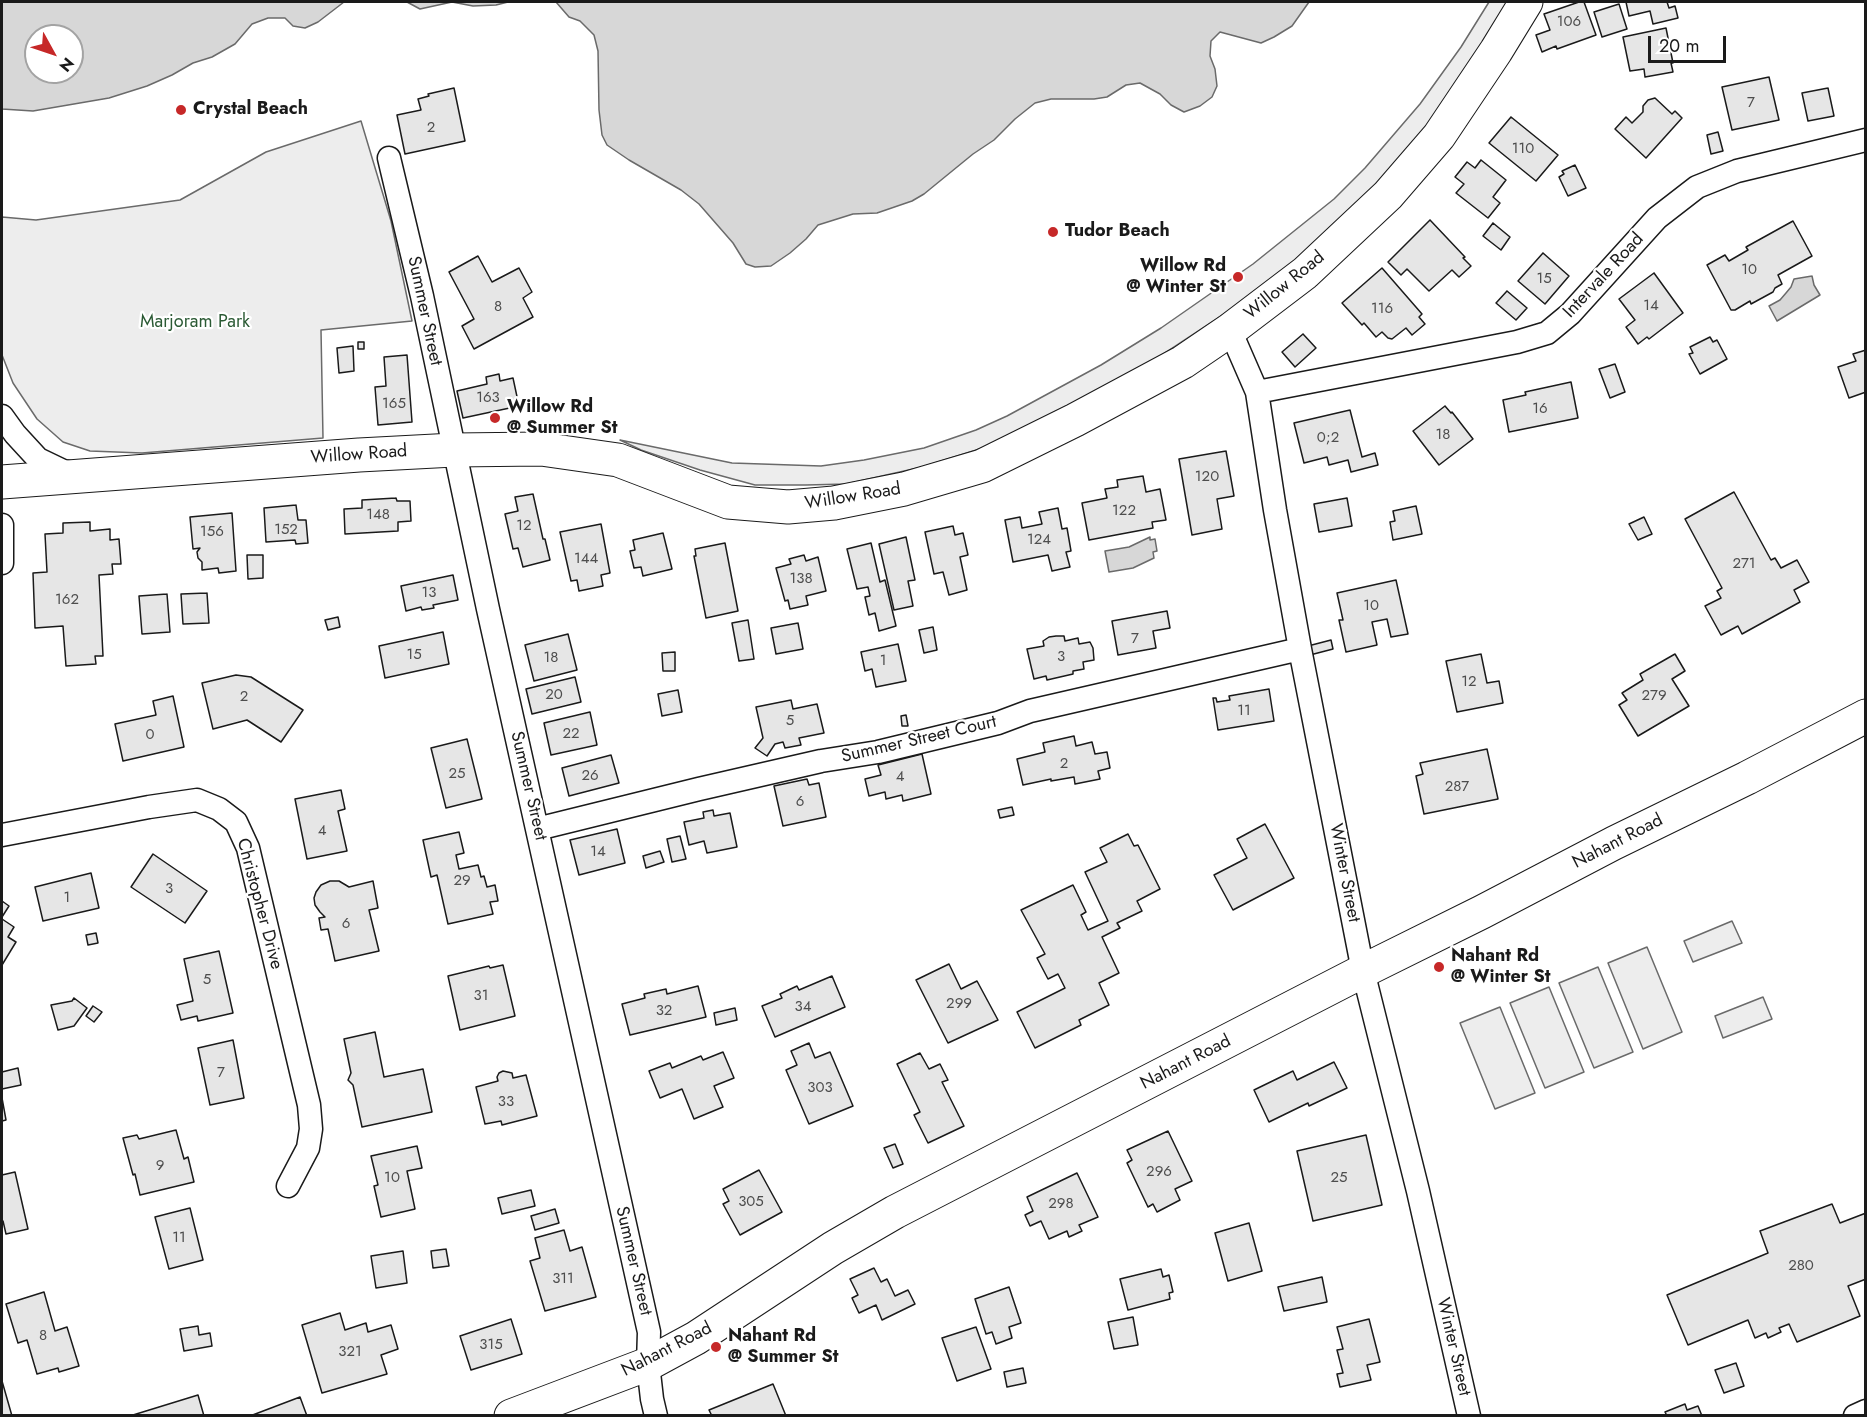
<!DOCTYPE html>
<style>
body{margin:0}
#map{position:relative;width:1867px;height:1417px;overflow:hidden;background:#fff;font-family:Jost,sans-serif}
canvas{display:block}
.frame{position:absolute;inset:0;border:3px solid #1a1a1a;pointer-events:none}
.north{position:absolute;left:24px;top:24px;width:60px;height:60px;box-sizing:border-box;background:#fff;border:2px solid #a3a3a3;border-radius:50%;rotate:130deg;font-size:16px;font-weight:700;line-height:24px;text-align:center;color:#1a1a1a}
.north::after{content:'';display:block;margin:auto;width:21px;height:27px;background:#c62828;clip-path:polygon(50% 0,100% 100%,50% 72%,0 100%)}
.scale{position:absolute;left:1648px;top:36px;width:78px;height:27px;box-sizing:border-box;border:3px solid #1a1a1a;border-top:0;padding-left:8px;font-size:18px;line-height:21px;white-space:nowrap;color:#1a1a1a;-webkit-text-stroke:4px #fff;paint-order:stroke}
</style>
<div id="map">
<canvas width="1867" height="1417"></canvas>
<div class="frame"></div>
<div class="north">N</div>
<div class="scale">20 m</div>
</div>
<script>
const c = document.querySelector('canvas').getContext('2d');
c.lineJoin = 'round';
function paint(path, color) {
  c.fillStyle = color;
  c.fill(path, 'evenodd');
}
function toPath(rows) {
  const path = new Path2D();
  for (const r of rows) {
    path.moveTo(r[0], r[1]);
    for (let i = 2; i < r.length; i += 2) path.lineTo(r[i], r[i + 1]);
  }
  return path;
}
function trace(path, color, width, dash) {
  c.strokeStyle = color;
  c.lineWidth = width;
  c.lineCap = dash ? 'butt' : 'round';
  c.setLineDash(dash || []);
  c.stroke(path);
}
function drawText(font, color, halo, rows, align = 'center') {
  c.font = font + ' Jost,sans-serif';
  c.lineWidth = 4.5;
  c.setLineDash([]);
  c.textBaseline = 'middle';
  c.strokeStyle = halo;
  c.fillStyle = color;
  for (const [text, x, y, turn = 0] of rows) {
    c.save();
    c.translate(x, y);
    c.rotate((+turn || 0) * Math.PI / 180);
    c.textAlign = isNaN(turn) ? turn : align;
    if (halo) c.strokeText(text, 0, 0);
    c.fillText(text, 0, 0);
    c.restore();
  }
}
const green = toPath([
 [1489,2,1510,2,1461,80,1414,144,1377,186,1313,248,1253,295,1162,355,1008,440,922,467,846,484,806,485,755,485,700,470,641,450,620,440,732,463,821,466,864,460,924,448,976,430,1007,416,1101,365,1161,328,1253,264,1334,199,1365,168,1420,104,1461,47,1489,2],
 [361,121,391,221,412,321,321,330,323,438,142,453,90,451,63,442,37,419,13,383,2,355,2,217,36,220,180,200,266,152,361,121],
 [1732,921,1742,943,1693,962,1684,941,1732,921],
 [1647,947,1682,1032,1643,1049,1608,963,1647,947],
 [1598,967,1633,1052,1594,1068,1559,983,1598,967],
 [1549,987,1584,1072,1545,1088,1510,1003,1549,987],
 [1763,997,1772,1019,1723,1038,1715,1016,1763,997],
 [1500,1007,1535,1093,1495,1109,1460,1023,1500,1007]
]);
paint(green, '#ededed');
trace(green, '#6a6a6a', 1.5);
const water = toPath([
 [2,2,344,2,318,22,305,28,293,26,285,18,268,18,252,24,235,44,212,57,193,63,172,75,147,86,109,98,33,111,2,109,2,2],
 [36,36,72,36,72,72,36,72,36,36],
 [407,2,508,2,496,5,473,6,452,2,420,9,407,2],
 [556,2,1309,2,1292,26,1274,37,1261,43,1220,32,1211,41,1210,56,1215,69,1217,86,1212,97,1200,106,1184,112,1171,105,1160,94,1140,83,1126,85,1107,97,1094,99,1051,99,1035,103,1015,119,994,140,973,154,924,194,912,201,877,213,853,214,818,225,806,239,790,253,771,266,755,267,746,264,733,243,699,204,681,190,629,160,607,145,602,135,599,110,598,51,594,35,580,21,569,17,556,2],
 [1812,276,1814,285,1820,295,1777,321,1769,306,1780,300,1786,293,1791,287,1794,279,1812,276],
 [1150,537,1150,540,1155,539,1157,551,1153,552,1154,558,1133,568,1109,572,1105,551,1129,547,1150,537]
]);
paint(water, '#d7d7d7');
trace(water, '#6a6a6a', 1.5);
const building = toPath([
 [1579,2,1584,2,1596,35,1557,49,1556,46,1542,52,1536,35,1550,30,1544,14,1579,2],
 [1626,2,1667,2,1669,8,1675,6,1678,18,1653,24,1650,11,1629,16,1626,2],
 [1619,4,1627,29,1602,37,1594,12,1619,4],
 [1666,28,1673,63,1671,63,1673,72,1645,77,1644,69,1630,71,1623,37,1666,28],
 [1769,77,1779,120,1732,130,1722,87,1769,77],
 [454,88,465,141,405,154,397,115,421,110,418,99,429,96,428,94,454,88],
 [1828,88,1834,116,1808,121,1802,93,1828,88],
 [1655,98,1672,114,1675,111,1682,118,1646,158,1615,129,1626,117,1632,123,1643,112,1643,106,1648,100,1655,98],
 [1511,117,1558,155,1536,181,1489,143,1511,117],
 [1718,132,1723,151,1711,154,1707,135,1718,132],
 [1481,160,1506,180,1493,197,1500,203,1488,218,1456,193,1464,184,1455,177,1467,162,1475,168,1481,160],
 [1575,165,1586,188,1568,196,1559,177,1564,174,1562,171,1575,165],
 [1430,220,1465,257,1463,258,1471,266,1459,277,1452,270,1429,291,1407,269,1401,275,1388,262,1430,220],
 [1793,221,1812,256,1778,275,1782,284,1775,288,1773,292,1751,304,1750,301,1735,310,1731,310,1707,265,1725,255,1729,261,1748,250,1746,247,1793,221],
 [1493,223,1510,237,1501,250,1483,236,1493,223],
 [1543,253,1569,276,1545,304,1518,281,1543,253],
 [478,256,492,282,519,268,532,292,523,298,533,317,474,349,462,326,474,319,449,272,478,256],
 [1382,268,1422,314,1419,317,1425,324,1412,335,1406,328,1392,339,1388,338,1382,332,1376,337,1364,323,1362,325,1342,303,1382,268],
 [1654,273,1683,313,1649,339,1647,337,1638,344,1626,327,1635,320,1619,299,1654,273],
 [1507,291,1527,308,1516,320,1496,303,1507,291],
 [1303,334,1316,348,1295,367,1282,352,1303,334],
 [1710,337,1713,342,1717,340,1727,359,1700,374,1689,354,1693,353,1690,347,1710,337],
 [358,342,364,342,364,349,358,349,358,342],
 [353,346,354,371,339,373,337,348,353,346],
 [1866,350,1866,392,1849,398,1838,367,1856,361,1853,354,1866,350],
 [407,355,412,422,378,425,375,387,386,386,384,357,407,355],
 [1615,364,1625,392,1610,398,1599,369,1615,364],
 [499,374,500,381,513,378,519,406,463,418,457,391,487,384,486,377,499,374],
 [1571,382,1578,418,1509,432,1503,400,1526,395,1525,392,1571,382],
 [1445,406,1451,413,1452,412,1473,439,1439,465,1413,431,1445,406],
 [1350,410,1362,457,1375,453,1378,465,1351,472,1348,460,1329,465,1327,457,1304,463,1294,423,1350,410],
 [1226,451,1234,496,1217,499,1222,529,1192,535,1179,459,1226,451],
 [1143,476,1146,492,1160,489,1166,520,1152,522,1153,528,1089,540,1082,503,1107,498,1105,489,1118,487,1117,480,1143,476],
 [1734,492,1771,560,1775,558,1781,568,1797,560,1809,582,1794,590,1800,602,1742,634,1738,626,1721,635,1705,606,1721,598,1717,591,1722,588,1685,519,1734,492],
 [533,494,543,539,545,539,550,560,523,567,518,548,513,549,505,514,518,511,515,497,533,494],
 [396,498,397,501,410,501,411,521,398,522,398,531,345,534,344,509,362,508,362,500,396,498],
 [1347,498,1352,526,1319,532,1314,504,1347,498],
 [296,505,298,520,306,520,308,543,296,544,295,540,266,542,264,508,296,505],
 [1416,506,1422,534,1393,540,1390,522,1395,521,1393,511,1416,506],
 [1058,508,1062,529,1067,528,1071,551,1066,552,1070,567,1052,571,1048,555,1013,562,1005,520,1020,517,1022,528,1042,524,1039,512,1058,508],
 [232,513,236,571,219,573,218,568,202,570,202,562,198,558,197,552,200,548,193,549,190,517,232,513],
 [1644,517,1652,534,1638,540,1629,524,1644,517],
 [90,522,90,531,110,529,110,540,119,539,121,564,112,564,113,574,99,575,103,656,95,656,96,664,66,666,63,626,35,628,33,573,47,572,45,534,63,533,63,523,90,522],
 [601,524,610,573,601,575,603,586,579,591,577,580,571,581,560,532,601,524],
 [953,526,955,535,963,533,968,555,960,557,967,590,949,595,943,572,934,574,925,532,953,526],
 [663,533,672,569,643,576,641,567,634,568,630,551,635,550,633,540,663,533],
 [906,537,915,580,908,581,913,606,894,610,879,544,906,537],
 [725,543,738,611,706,618,694,556,696,556,695,549,725,543],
 [871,543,880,582,885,580,896,626,879,631,875,613,869,615,865,597,870,596,868,587,857,589,847,549,871,543],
 [247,555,263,555,263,578,248,579,247,555],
 [804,555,806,561,818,557,826,591,806,596,808,605,790,609,788,600,785,601,776,568,791,564,789,559,804,555],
 [453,575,458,600,433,605,434,608,422,610,421,607,406,611,401,586,453,575],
 [1396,580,1408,634,1391,637,1387,619,1372,622,1377,645,1346,652,1339,620,1343,620,1337,593,1396,580],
 [207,593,209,623,183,624,181,594,207,593],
 [167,594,170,632,142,634,139,596,167,594],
 [1167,611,1170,628,1153,631,1156,648,1118,655,1112,621,1167,611],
 [338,617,340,627,328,630,325,620,338,617],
 [748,620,754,659,739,661,732,623,748,620],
 [798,623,803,649,776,654,771,628,798,623],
 [933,627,937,650,924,653,919,630,933,627],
 [443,632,449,664,385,678,379,646,443,632],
 [568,634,577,670,534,681,525,645,568,634],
 [1056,636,1064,636,1065,641,1078,638,1079,644,1090,642,1093,648,1094,660,1083,662,1084,669,1073,671,1073,674,1047,680,1046,676,1034,679,1027,649,1044,646,1043,641,1049,637,1056,636],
 [1331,640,1333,649,1310,655,1308,646,1331,640],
 [898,644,906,681,876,687,872,669,865,671,861,652,898,644],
 [675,652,675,671,663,671,662,653,675,652],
 [1481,654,1487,683,1499,681,1503,703,1457,712,1446,661,1481,654],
 [1675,654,1685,671,1672,679,1689,706,1638,736,1619,705,1627,700,1622,693,1643,680,1640,674,1675,654],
 [236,675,251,677,303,710,281,742,247,720,213,729,202,683,236,675],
 [575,677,581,702,532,714,526,689,575,677],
 [1269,689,1274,721,1218,730,1213,698,1216,698,1217,702,1230,700,1229,696,1269,689],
 [678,690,682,712,662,716,658,694,678,690],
 [173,696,184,747,123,761,115,724,156,715,153,701,173,696],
 [791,700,793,709,817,704,824,733,799,738,801,745,785,748,783,742,775,744,767,756,755,748,763,738,756,707,791,700],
 [590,712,597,745,551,755,544,723,590,712],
 [906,715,908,726,902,726,901,716,906,715],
 [1074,736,1076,746,1092,742,1095,754,1107,752,1110,768,1098,771,1100,779,1075,784,1074,777,1051,781,1051,779,1023,785,1017,759,1045,752,1043,743,1074,736],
 [467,739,482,799,446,808,431,748,467,739],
 [1487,749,1498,799,1424,814,1416,776,1423,774,1420,763,1487,749],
 [922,754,931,794,903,801,902,795,886,799,885,792,869,796,865,779,881,775,878,765,922,754],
 [611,755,619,783,569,796,562,768,611,755],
 [807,779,809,785,819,783,826,817,783,826,774,786,807,779],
 [341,790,345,809,338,811,347,851,307,859,295,799,341,790],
 [1012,807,1014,815,1000,818,998,810,1012,807],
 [713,810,714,816,730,813,737,847,707,853,704,841,689,845,684,822,704,818,703,812,713,810],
 [1265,824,1294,878,1233,910,1214,875,1247,858,1237,839,1265,824],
 [617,829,625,863,579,875,570,840,617,829],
 [459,832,464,853,456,855,459,869,478,865,481,877,484,876,487,887,495,885,498,901,490,902,493,914,448,924,437,875,431,877,423,840,459,832],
 [1128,834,1134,846,1138,845,1160,889,1137,901,1142,911,1117,923,1120,928,1102,937,1119,973,1099,983,1109,1005,1079,1020,1081,1025,1035,1048,1017,1012,1065,988,1058,974,1048,979,1037,958,1045,954,1021,910,1073,885,1086,912,1081,915,1088,930,1108,921,1085,872,1107,862,1100,848,1128,834],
 [680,836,686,859,672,862,667,839,680,836],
 [660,851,664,862,646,868,643,856,660,851],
 [153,854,207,891,185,923,131,887,153,854],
 [91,873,99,908,43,921,35,887,91,873],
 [330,881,339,881,349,887,373,881,378,908,369,910,379,951,335,961,328,929,321,930,319,918,325,917,320,912,315,905,314,898,316,892,321,885,330,881],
 [2,901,9,906,2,917,2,901],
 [2,919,14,927,8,937,16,942,2,965,2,919],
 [96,933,98,943,88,945,86,935,96,933],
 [219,951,233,1013,198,1021,197,1016,181,1020,177,1005,193,1001,184,959,219,951],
 [949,964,961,989,977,981,998,1020,948,1043,916,980,949,964],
 [503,965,515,1016,460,1030,448,976,489,966,490,968,503,965],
 [832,976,845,1007,775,1037,762,1006,782,998,780,994,797,986,799,990,832,976],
 [698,986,706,1017,630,1035,622,1004,645,998,644,994,666,989,667,994,698,986],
 [74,998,87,1008,74,1026,58,1030,51,1005,72,1001,74,998],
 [93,1006,102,1012,94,1022,86,1016,93,1006],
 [735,1008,737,1020,716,1025,714,1013,735,1008],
 [375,1032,384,1077,423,1069,432,1112,362,1127,353,1085,348,1080,351,1073,344,1039,375,1032],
 [233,1040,244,1098,210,1105,198,1048,233,1040],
 [809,1043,815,1058,830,1052,853,1106,809,1124,786,1070,797,1065,791,1051,809,1043],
 [723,1052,734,1078,714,1086,723,1107,694,1119,682,1089,660,1098,649,1071,670,1063,672,1068,701,1056,703,1060,723,1052],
 [920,1053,929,1069,940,1064,948,1080,942,1082,964,1126,928,1143,914,1115,920,1112,897,1064,920,1053],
 [1334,1062,1347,1088,1309,1106,1308,1103,1269,1122,1254,1090,1293,1071,1297,1080,1334,1062],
 [18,1068,21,1085,2,1089,2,1072,18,1068],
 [503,1071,512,1073,513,1078,526,1075,537,1116,502,1125,501,1121,485,1124,476,1087,498,1081,497,1077,499,1073,503,1071],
 [2,1098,6,1120,2,1121,2,1098],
 [176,1130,184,1159,188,1157,194,1182,140,1195,135,1174,133,1175,123,1138,137,1135,139,1139,176,1130],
 [1168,1131,1192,1181,1175,1189,1180,1200,1157,1212,1153,1204,1148,1207,1127,1163,1132,1160,1127,1150,1168,1131],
 [1366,1135,1382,1205,1313,1221,1297,1151,1366,1135],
 [895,1144,903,1164,893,1168,884,1148,895,1144],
 [417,1146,422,1168,407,1171,415,1209,381,1217,374,1186,378,1185,371,1156,417,1146],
 [759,1170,782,1212,740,1235,723,1204,729,1201,723,1189,759,1170],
 [15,1172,28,1229,6,1234,3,1221,2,1221,2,1175,15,1172],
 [1077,1173,1098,1217,1079,1225,1082,1231,1069,1237,1067,1231,1049,1239,1041,1221,1030,1226,1025,1215,1033,1211,1027,1197,1077,1173],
 [531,1190,535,1206,502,1214,498,1198,531,1190],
 [1832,1204,1840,1223,1866,1213,1866,1279,1848,1286,1860,1316,1797,1342,1789,1324,1779,1328,1781,1332,1768,1338,1766,1333,1755,1338,1748,1320,1688,1345,1667,1295,1768,1253,1760,1231,1832,1204],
 [190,1208,203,1260,169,1269,155,1217,190,1208],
 [555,1209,559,1223,535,1230,531,1216,555,1209],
 [1249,1223,1262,1271,1228,1281,1215,1233,1249,1223],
 [564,1230,570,1251,582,1247,596,1297,545,1311,530,1261,540,1258,535,1238,564,1230],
 [446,1249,449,1266,433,1268,431,1251,446,1249],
 [403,1251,407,1283,376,1288,371,1256,403,1251],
 [874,1268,881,1282,887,1279,895,1296,908,1290,915,1304,882,1320,876,1305,859,1313,852,1298,858,1295,850,1279,874,1268],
 [1161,1269,1163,1277,1169,1275,1173,1292,1169,1293,1170,1299,1128,1310,1120,1279,1161,1269],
 [1322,1277,1327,1302,1284,1311,1278,1287,1322,1277],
 [1009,1287,1021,1323,1009,1327,1012,1338,996,1344,992,1332,986,1334,975,1299,1009,1287],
 [44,1292,55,1331,67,1327,79,1366,59,1372,58,1368,37,1374,27,1340,18,1343,6,1304,44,1292],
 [340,1313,345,1330,366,1323,368,1332,391,1325,398,1349,381,1355,387,1374,322,1393,302,1325,340,1313],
 [1133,1317,1138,1345,1114,1349,1108,1322,1133,1317],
 [511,1319,522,1354,471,1370,460,1336,511,1319],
 [1369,1319,1380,1362,1367,1365,1371,1380,1340,1387,1337,1374,1343,1373,1337,1350,1343,1349,1337,1327,1369,1319],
 [198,1326,199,1335,210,1333,212,1346,184,1351,180,1329,198,1326],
 [976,1327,991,1369,957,1381,942,1338,976,1327],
 [1736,1363,1744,1386,1724,1393,1715,1370,1736,1363],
 [1023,1368,1026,1383,1007,1387,1004,1372,1023,1368],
 [2,1381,12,1416,2,1416,2,1381],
 [773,1384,786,1416,712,1416,709,1410,773,1384],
 [198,1395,204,1416,133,1415,198,1395],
 [300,1397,307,1416,250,1416,300,1397],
 [1685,1404,1687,1410,1698,1406,1702,1416,1667,1416,1665,1412,1685,1404]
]);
paint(building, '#e6e6e6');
trace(building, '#1a1a1a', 1.5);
const street = toPath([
 [389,158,422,296,488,609,649,1332,648,1364,652,1399,656,1416],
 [1230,330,1257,392,1275,510,1300,649,1363,971,1418,1191,1469,1416],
 [1257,392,1517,342,1547,333,1570,314,1657,218,1697,187,1737,171,1866,140],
 [2,416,15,434,38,459,63,471,73,473],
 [2,525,2,563],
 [537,829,699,789,821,761,878,752,998,723,1030,711,1300,649],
 [2,835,149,807,197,800,219,809,236,822,248,848,309,1105,311,1129,308,1148,288,1186],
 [1855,1416,1866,1411]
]);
const secondary = toPath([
 [2,482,359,455,454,450,541,449,618,460,728,502,788,507,834,503,904,489,982,466,1075,420,1183,362,1230,330,1305,273,1388,195,1439,136,1496,51,1526,2],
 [511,1416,648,1364,696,1338,833,1248,895,1212,1363,971,1482,912,1614,843,1747,778,1866,716]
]);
trace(street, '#1a1a1a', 25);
trace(secondary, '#1a1a1a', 35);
trace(street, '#fff', 22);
trace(secondary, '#fff', 33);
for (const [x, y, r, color] of [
 [181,110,6,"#c62828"],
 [1053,232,6,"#c62828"],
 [1238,277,6,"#c62828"],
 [495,418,6,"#c62828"],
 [1439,967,6,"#c62828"],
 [716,1347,6,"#c62828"]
]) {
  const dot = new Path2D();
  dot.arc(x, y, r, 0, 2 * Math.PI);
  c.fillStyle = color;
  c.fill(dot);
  trace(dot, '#fff', 2);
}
drawText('15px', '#4d4d4d', null, [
 ["106",1569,22],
 ["7",1751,103],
 ["2",431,128],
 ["110",1523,149],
 ["10",1749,270],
 ["15",1544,279],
 ["14",1651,306],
 ["8",498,307],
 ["116",1382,309],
 ["163",488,398],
 ["165",394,404],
 ["16",1540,409],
 ["18",1443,435],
 ["0;2",1328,438],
 ["120",1207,477],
 ["122",1124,511],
 ["148",378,515],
 ["12",524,526],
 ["152",286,530],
 ["156",212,532],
 ["124",1039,540],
 ["144",586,559],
 ["271",1744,564],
 ["138",801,579],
 ["13",429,593],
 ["162",67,600],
 ["10",1371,606],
 ["7",1135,639],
 ["15",414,655],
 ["3",1061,657],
 ["18",551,658],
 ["1",883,661],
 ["12",1469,682],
 ["20",554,695],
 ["279",1654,696],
 ["2",244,697],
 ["11",1244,711],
 ["5",790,721],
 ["22",571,734],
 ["0",150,735],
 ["2",1064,764],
 ["25",457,774],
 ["26",590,776],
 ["4",900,777],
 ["287",1457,787],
 ["6",800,802],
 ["4",322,831],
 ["14",598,852],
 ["29",462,881],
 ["3",169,889],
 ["1",67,898],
 ["6",346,924],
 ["5",207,980],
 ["31",481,996],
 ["299",959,1004],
 ["34",803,1007],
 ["32",664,1011],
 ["7",221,1073],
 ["303",820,1088],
 ["33",506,1102],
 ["9",160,1166],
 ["296",1159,1172],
 ["10",392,1178],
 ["25",1339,1178],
 ["305",751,1202],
 ["298",1061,1204],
 ["11",179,1238],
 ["280",1801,1266],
 ["311",563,1279],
 ["8",43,1336],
 ["315",491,1345],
 ["321",350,1352]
]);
drawText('bold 18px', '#1a1a1a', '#fff', [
 ["Crystal Beach",193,110],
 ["Tudor Beach",1065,232],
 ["Willow Rd",1226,267,"right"],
 ["@ Winter St",1226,288,"right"],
 ["Willow Rd",507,408],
 ["@ Summer St",507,429],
 ["Nahant Rd",1451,957],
 ["@ Winter St",1451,978],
 ["Nahant Rd",728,1337],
 ["@ Summer St",728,1358]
], 'left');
drawText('18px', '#1a1a1a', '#fff', [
 ["Intervale Road",1604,276,-47],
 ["Willow Road",1285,286,-39],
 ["Summer Street",424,311,78],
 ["Willow Road",359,455,-4],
 ["Willow Road",853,497,-9],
 ["Summer Street Court",919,740,-13],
 ["Summer Street",528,786,77],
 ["Nahant Road",1618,842,-27],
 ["Winter Street",1344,873,79],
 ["Christopher Drive",259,904,75],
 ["Nahant Road",1186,1063,-27],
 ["Summer Street",633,1261,77],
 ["Winter Street",1453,1347,77],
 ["Nahant Road",667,1350,-27]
]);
drawText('18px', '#2b5a34', '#fff', [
 ["Marjoram Park",195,323]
]);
</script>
